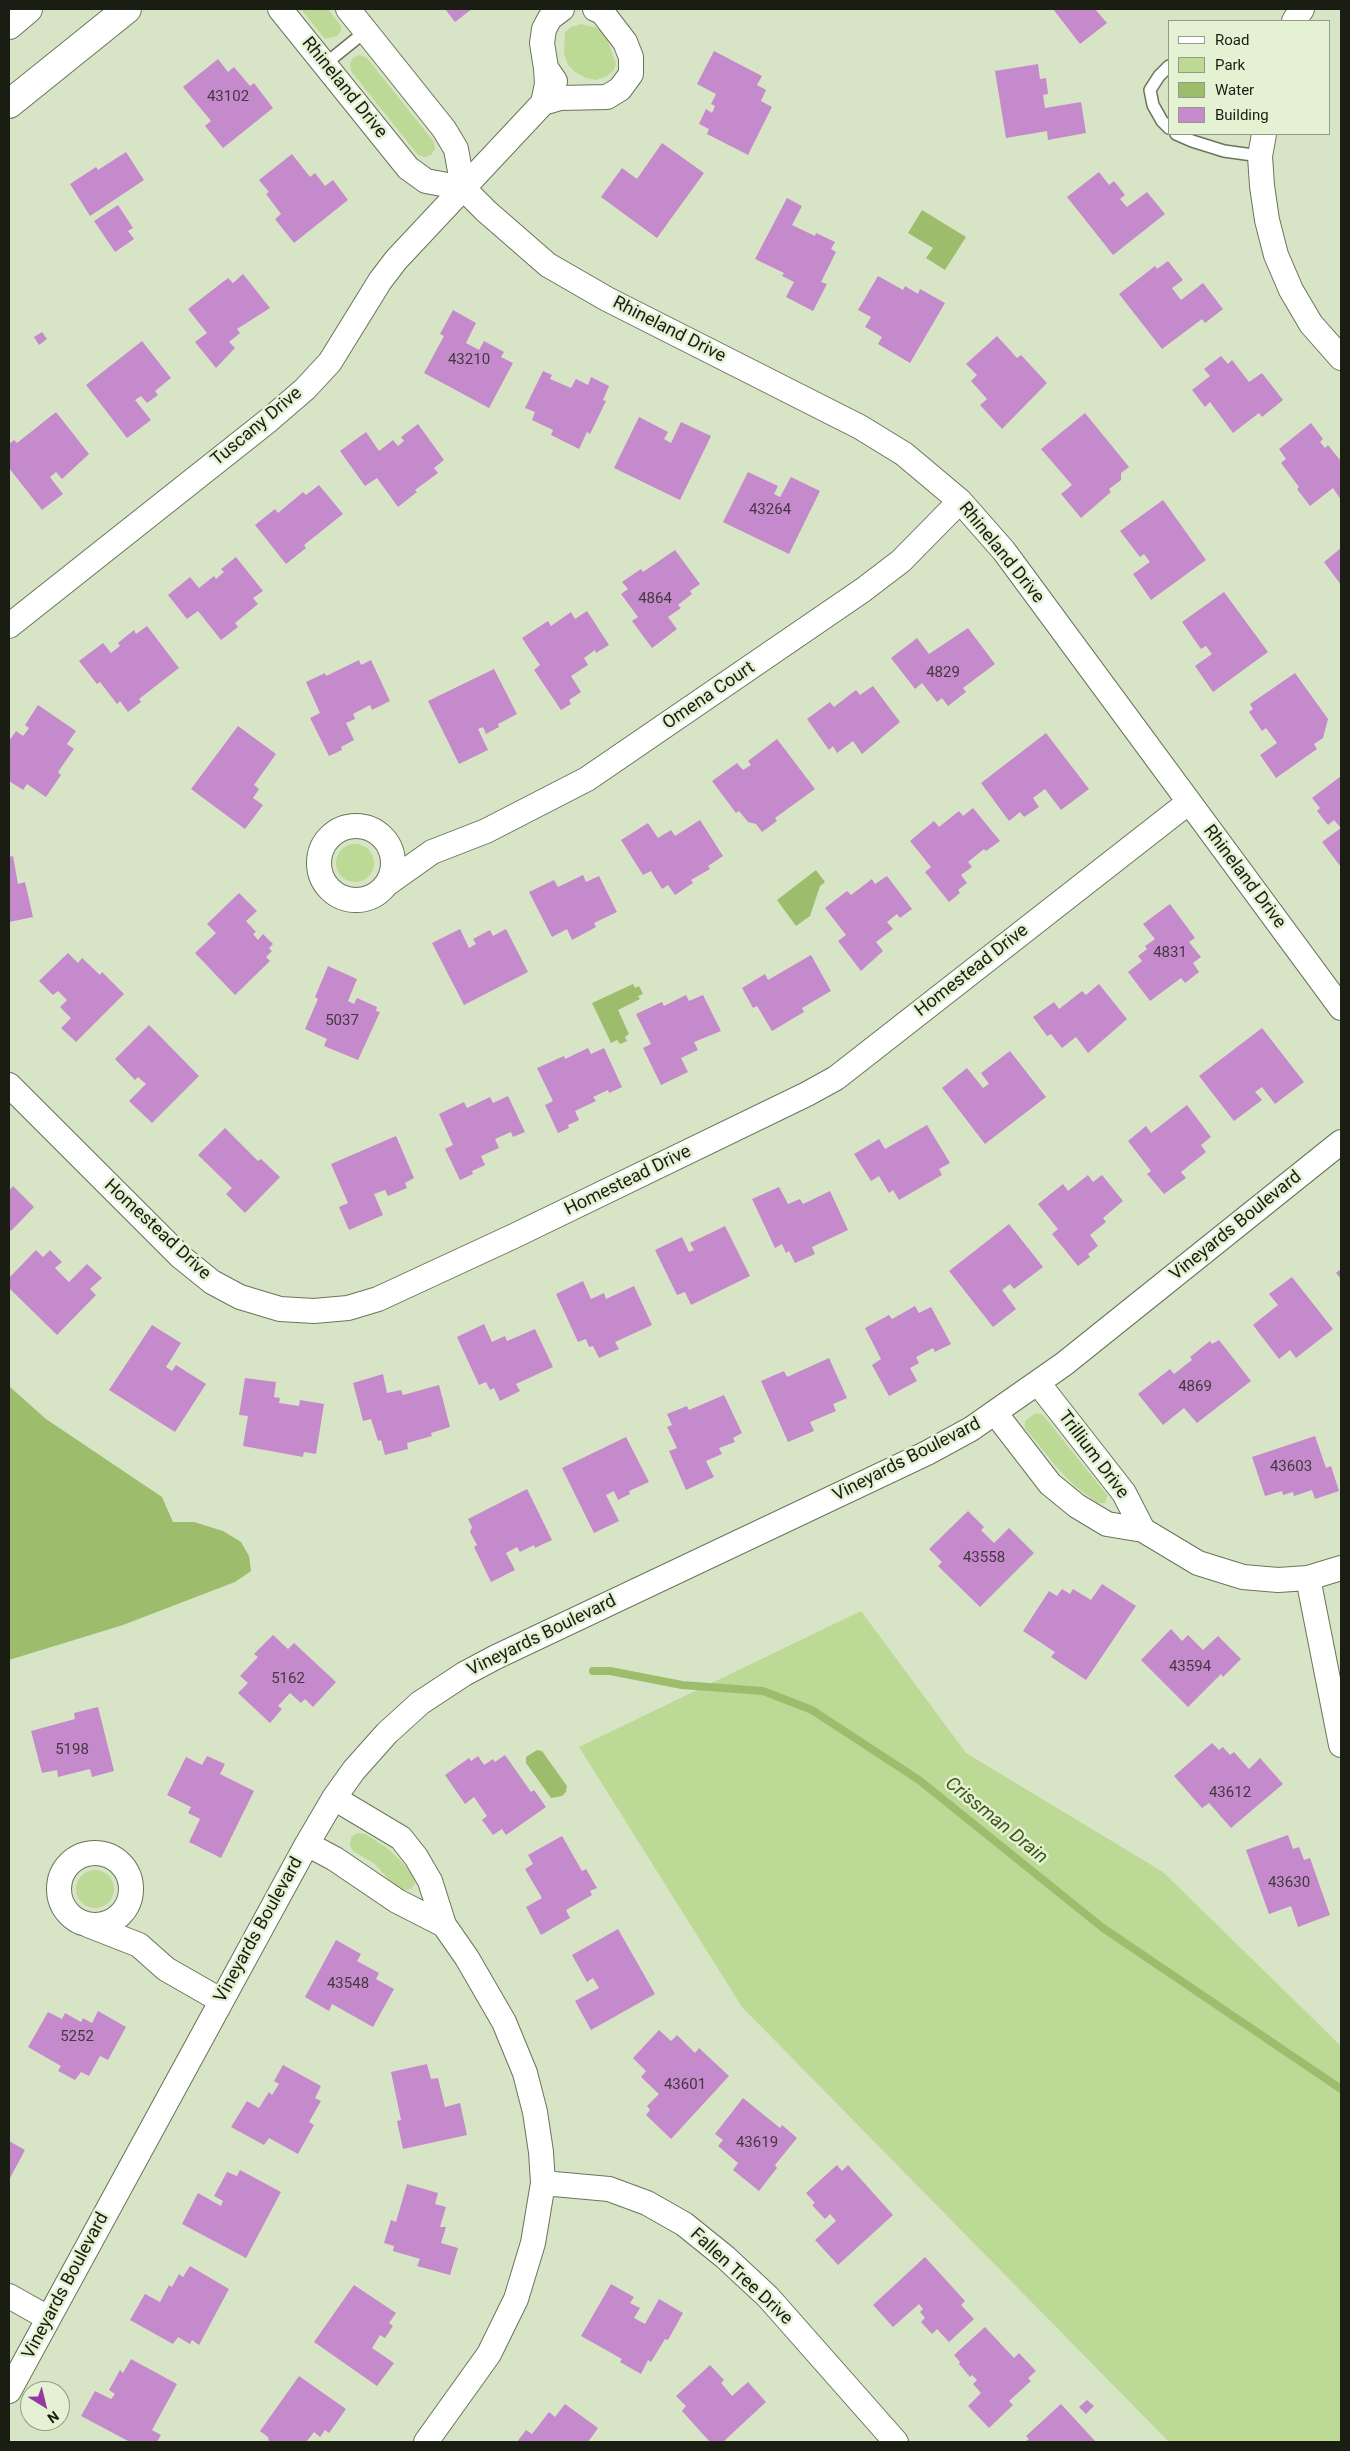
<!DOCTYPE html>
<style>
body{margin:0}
#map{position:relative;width:1350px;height:2451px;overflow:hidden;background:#d7e5c6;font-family:Roboto,sans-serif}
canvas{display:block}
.frame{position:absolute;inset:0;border:10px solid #191d12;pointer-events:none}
.legend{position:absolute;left:1168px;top:20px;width:162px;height:115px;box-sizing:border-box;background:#e4f2d3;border:1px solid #939d86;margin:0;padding:6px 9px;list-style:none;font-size:15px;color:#191d12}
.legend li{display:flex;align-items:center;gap:10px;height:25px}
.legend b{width:25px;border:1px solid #939d86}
.north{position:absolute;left:20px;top:2381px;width:50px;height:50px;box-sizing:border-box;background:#e4f2d3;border:1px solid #939d86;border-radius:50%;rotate:144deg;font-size:14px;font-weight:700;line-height:20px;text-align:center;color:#191d12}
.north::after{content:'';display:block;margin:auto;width:18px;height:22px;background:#9638a1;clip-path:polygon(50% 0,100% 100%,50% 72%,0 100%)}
</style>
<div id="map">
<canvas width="1350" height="2451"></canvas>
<div class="frame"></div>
<ul class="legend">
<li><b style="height:6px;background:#fff"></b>Road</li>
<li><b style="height:14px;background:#bcd995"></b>Park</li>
<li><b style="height:14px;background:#9dbd6d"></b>Water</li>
<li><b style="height:14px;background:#c58acb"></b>Building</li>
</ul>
<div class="north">N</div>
</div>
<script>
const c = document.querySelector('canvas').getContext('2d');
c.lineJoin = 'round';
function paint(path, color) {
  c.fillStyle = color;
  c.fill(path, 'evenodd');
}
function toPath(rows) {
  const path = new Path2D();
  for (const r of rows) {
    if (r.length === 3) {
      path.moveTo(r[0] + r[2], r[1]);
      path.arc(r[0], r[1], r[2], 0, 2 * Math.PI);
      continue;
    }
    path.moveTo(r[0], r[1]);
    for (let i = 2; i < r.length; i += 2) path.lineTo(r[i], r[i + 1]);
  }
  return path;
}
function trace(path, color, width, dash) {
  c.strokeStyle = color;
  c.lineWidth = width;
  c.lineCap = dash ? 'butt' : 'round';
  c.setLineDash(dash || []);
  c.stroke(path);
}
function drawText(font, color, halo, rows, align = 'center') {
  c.font = font + ' Roboto,sans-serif';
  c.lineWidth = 5;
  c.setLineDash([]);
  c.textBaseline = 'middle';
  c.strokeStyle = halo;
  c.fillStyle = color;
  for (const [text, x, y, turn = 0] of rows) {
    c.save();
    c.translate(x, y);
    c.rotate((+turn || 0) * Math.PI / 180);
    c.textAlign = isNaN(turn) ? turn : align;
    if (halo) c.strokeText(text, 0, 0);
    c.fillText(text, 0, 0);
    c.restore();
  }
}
paint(toPath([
 [301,9,328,9,341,26,341,31,337,36,325,39],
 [581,24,597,28,607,39,616,64,614,70,607,76,596,80,586,78,575,72,568,65,564,53,565,32,571,27],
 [360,55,367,58,434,142,435,149,431,155,425,157,418,155,351,71,350,64,353,58],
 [355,863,19],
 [1036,1413,1043,1415,1107,1495,1106,1503,1098,1503,1075,1486,1059,1470,1025,1428,1025,1421],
 [861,1611,966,1753,1163,1872,1341,2046,1341,2442,1169,2442,742,2007,579,1747],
 [357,1833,365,1834,387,1848,402,1862,415,1878,415,1884,411,1889,399,1891,375,1864,353,1851,350,1845,351,1837],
 [95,1889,19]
]), '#bcd995');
paint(toPath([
 [922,210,966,237,945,270,926,258,933,248,908,233],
 [816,870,825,882,820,886,810,916,796,926,777,900],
 [633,984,635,988,639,986,643,994,638,996,640,999,618,1010,629,1034,625,1037,627,1041,620,1044,617,1040,611,1043,592,1003],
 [9,1386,46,1419,162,1497,173,1522,194,1522,223,1531,241,1542,249,1556,251,1571,235,1582,123,1625,9,1660],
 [537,1750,542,1751,567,1786,566,1792,562,1796,551,1798,526,1763,526,1757]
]), '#9dbd6d');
trace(toPath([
 [593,1671,610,1671,682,1685,763,1691,812,1710,919,1780,1103,1928,1341,2089]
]), '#9dbd6d', 8);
paint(toPath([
 [445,9,472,9,455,22],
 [1053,9,1095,9,1107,23,1080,44],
 [714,51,762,76,757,85,766,90,761,101,772,107,748,155,707,134,709,129,699,124,706,109,712,113,715,106,711,104,716,94,697,84],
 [218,59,228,72,234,67,250,86,254,83,273,108,223,148,205,126,211,121,183,87],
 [1038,64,1040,79,1046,78,1048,94,1043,95,1045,108,1081,102,1086,133,1048,140,1047,131,1006,138,995,71],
 [662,143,704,173,657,238,601,197,622,168,637,179],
 [126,152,144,180,90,216,70,184,96,167,98,170],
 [292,154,310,177,315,173,325,186,333,180,348,200,294,243,275,219,281,214,266,194,269,192,259,180],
 [1099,172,1109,185,1114,181,1125,195,1120,199,1127,207,1147,192,1165,214,1113,255,1067,197],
 [787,198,802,206,792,225,815,236,816,233,835,242,831,249,836,252,821,282,827,284,813,311,786,297,794,282,782,276,784,273,755,259],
 [118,205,133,228,128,231,134,239,115,252,94,221],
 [1168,261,1183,280,1172,288,1181,300,1203,283,1223,309,1205,323,1202,319,1162,349,1119,294,1155,266,1157,269],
 [243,274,270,308,237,329,240,333,229,342,235,348,216,368,195,342,207,333,188,309,228,278,233,283],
 [878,276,903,290,905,286,918,294,920,289,945,303,910,363,878,344,882,337,865,327,871,317,858,310],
 [453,310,476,323,466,343,479,350,484,341,504,352,501,357,513,363,489,408,424,373,444,336,440,334],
 [42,332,47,339,39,345,34,337],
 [997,336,1017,358,1021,355,1047,383,1002,429,980,405,987,399,971,381,977,375,966,364],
 [142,341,171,378,155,391,158,395,147,403,141,396,135,400,151,420,127,438,86,385],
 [1221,356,1228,364,1232,360,1249,382,1262,373,1283,400,1262,417,1259,413,1233,433,1210,402,1205,407,1192,390,1210,376,1204,369],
 [543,371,552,375,550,379,571,388,576,379,588,385,591,377,609,386,603,400,606,401,590,434,587,432,579,449,551,435,553,430,532,420,535,412,525,408],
 [56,412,89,454,62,479,56,472,50,477,63,494,42,510,9,468,9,444,14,440,17,443],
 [1085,413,1129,467,1121,473,1121,480,1109,489,1111,492,1081,518,1061,494,1072,485,1041,449],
 [639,417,668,432,664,439,671,443,681,422,711,436,680,500,614,468],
 [1311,423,1323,439,1320,442,1325,448,1328,445,1340,460,1341,459,1341,500,1333,488,1310,506,1297,489,1299,487,1281,463,1286,459,1279,449],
 [418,424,444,460,434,468,438,473,415,490,417,492,398,507,377,478,365,486,340,451,366,432,379,451,393,440,398,446,404,441,401,437],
 [748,472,778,486,774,494,780,497,791,477,820,491,789,554,723,522],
 [319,485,343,514,304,545,306,548,286,564,255,525,275,509,278,513,303,492,306,495],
 [1163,500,1206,560,1151,600,1133,574,1150,562,1144,554,1140,557,1120,531],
 [1341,548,1341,585,1324,562],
 [675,550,700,584,690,591,692,594,678,605,681,608,668,617,677,629,652,648,632,621,638,617,621,594,628,589,622,582,641,569,643,572],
 [236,557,263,591,253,598,258,604,235,623,238,627,221,640,198,611,187,619,168,595,190,577,199,588,214,576,216,579,224,572,221,569],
 [1224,592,1268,652,1213,692,1195,666,1212,654,1206,646,1201,649,1182,622],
 [587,611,609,645,596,653,595,650,584,658,588,665,571,676,581,692,569,700,571,704,561,710,534,670,540,665,522,638,548,621,551,626,571,612,575,619],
 [147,626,179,668,139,699,141,702,128,712,120,701,117,704,100,682,97,684,79,661,103,643,111,653,120,646,118,643,134,630,136,634],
 [968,628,995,664,963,688,966,692,948,706,942,698,937,702,922,683,915,689,891,658,917,638,929,654],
 [359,660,361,665,371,660,390,701,372,710,370,705,353,714,355,719,346,723,354,740,341,747,342,750,329,756,310,718,320,713,306,682,325,673,326,676],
 [494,669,517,714,498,724,499,727,486,734,483,727,478,729,488,750,459,764,428,701],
 [1295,673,1328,719,1323,738,1314,744,1317,749,1276,778,1260,755,1277,743,1266,728,1262,731,1249,712,1253,709,1250,704],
 [873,686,900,722,862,754,853,741,837,753,833,746,829,750,807,719,830,702,834,707,856,690,860,695],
 [38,705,76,731,67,744,74,749,58,772,61,775,46,797,27,784,23,790,9,781,9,741,16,731,23,736,29,728,25,725],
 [238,726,276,754,254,785,259,789,253,798,263,805,245,829,191,789],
 [1046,733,1089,789,1061,810,1045,789,1033,798,1039,807,1024,817,1020,812,1009,821,981,783],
 [777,739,815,789,775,818,777,821,762,832,756,824,748,822,739,811,736,813,712,781,737,763,743,770,751,765,748,761],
 [1341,776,1341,867,1322,842,1341,828,1334,820,1328,825,1317,811,1320,808,1312,798],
 [973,808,1000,841,986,851,984,849,968,862,972,867,961,875,967,883,958,890,960,893,949,902,925,872,931,867,910,841,934,821,939,827,959,811,963,816],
 [700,820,723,856,708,866,710,869,691,880,693,883,675,895,668,885,662,889,651,871,643,875,621,840,648,823,658,838,671,830,675,836],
 [13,856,18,884,25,882,33,917,9,922,9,857],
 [583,875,586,882,599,876,617,912,594,923,596,927,572,940,567,929,552,937,529,892,554,880,558,887],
 [887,876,912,909,900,918,897,914,887,922,893,929,876,942,883,951,861,971,838,941,846,935,825,908,847,891,851,895,872,879,875,884],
 [239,893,257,911,246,921,256,932,253,934,258,940,263,934,273,944,269,948,272,951,266,957,270,961,235,995,195,953,216,933,207,924],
 [1170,904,1195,938,1189,942,1201,957,1193,963,1199,972,1185,983,1181,978,1150,1001,1128,972,1142,961,1138,956,1147,949,1145,946,1155,939,1143,924],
 [460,929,469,948,476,944,473,939,490,930,493,936,506,929,528,972,464,1005,432,943],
 [68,953,78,963,82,958,100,975,102,972,124,994,76,1042,61,1028,71,1018,60,1007,67,1000,58,991,53,995,39,981],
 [811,955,831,991,802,1008,804,1012,772,1031,757,1006,753,1008,742,988,765,974,768,980],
 [328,966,357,979,348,1001,354,1004,357,998,377,1007,376,1011,380,1012,358,1060,324,1046,327,1039,305,1029,318,999,315,997],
 [1099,984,1127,1019,1088,1053,1076,1037,1062,1048,1051,1034,1047,1036,1033,1017,1054,1002,1059,1009,1082,991,1086,995],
 [686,995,689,1001,703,995,721,1031,694,1042,698,1050,681,1058,688,1072,661,1085,643,1048,651,1044,636,1014,662,1002,664,1006],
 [149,1025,199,1076,152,1123,129,1101,146,1084,138,1077,135,1080,115,1059],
 [1262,1028,1304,1082,1275,1104,1262,1087,1255,1092,1262,1100,1234,1121,1199,1076],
 [588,1048,591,1054,604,1048,622,1087,609,1093,608,1090,593,1097,596,1101,575,1111,579,1120,568,1125,569,1128,558,1133,545,1105,553,1101,537,1068,564,1056,565,1059],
 [1010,1051,1046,1097,985,1144,942,1088,967,1068,983,1088,989,1084,981,1073],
 [508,1096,525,1132,513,1137,511,1132,495,1139,499,1148,481,1156,485,1165,472,1171,473,1174,460,1180,445,1149,453,1145,439,1114,464,1102,467,1108,490,1097,493,1103],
 [1187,1105,1211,1137,1201,1145,1206,1152,1181,1172,1186,1178,1164,1194,1147,1174,1151,1171,1128,1141,1146,1126,1151,1133],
 [927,1125,950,1163,939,1169,942,1175,899,1200,893,1190,889,1193,879,1176,871,1181,854,1154,879,1139,885,1149],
 [225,1128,258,1161,261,1159,280,1177,245,1213,226,1194,232,1188,198,1155],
 [396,1136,414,1178,405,1183,407,1188,388,1196,385,1190,374,1194,383,1215,349,1230,339,1207,348,1203,331,1164],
 [1088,1175,1093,1182,1102,1175,1123,1201,1103,1218,1106,1222,1090,1235,1098,1246,1088,1254,1090,1257,1078,1266,1052,1234,1058,1229,1038,1204,1063,1184,1068,1191],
 [13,1186,34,1207,11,1231,9,1229,9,1191],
 [779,1187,788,1204,800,1199,803,1204,830,1191,848,1230,812,1247,815,1254,795,1263,789,1251,786,1253,782,1244,775,1248,752,1199],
 [1009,1224,1043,1267,1014,1289,1010,1284,1002,1290,1016,1309,993,1327,949,1271],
 [725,1226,750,1276,691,1305,685,1292,677,1295,655,1250,682,1237,689,1252,694,1250,690,1243],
 [36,1250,43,1257,50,1250,62,1262,55,1268,69,1282,87,1264,102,1278,90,1289,96,1295,57,1335,9,1288,9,1278],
 [1341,1269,1341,1279,1336,1273],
 [1292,1277,1333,1329,1296,1358,1290,1350,1279,1359,1253,1325,1278,1305,1269,1294],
 [583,1281,591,1299,604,1293,606,1299,634,1286,652,1325,615,1342,619,1349,599,1358,593,1346,589,1347,586,1339,578,1342,556,1294],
 [915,1306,919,1313,931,1307,951,1344,935,1352,933,1348,916,1357,919,1363,910,1368,917,1381,889,1396,872,1365,881,1359,865,1328,889,1315,892,1319],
 [484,1324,492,1342,505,1336,507,1341,535,1329,553,1367,516,1384,520,1391,500,1401,494,1388,490,1390,486,1382,479,1385,457,1337],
 [152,1325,181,1343,166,1367,172,1371,176,1365,206,1384,175,1432,109,1390],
 [1219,1340,1251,1381,1197,1423,1184,1408,1163,1425,1138,1394,1170,1369,1174,1374,1192,1360,1190,1357,1210,1341,1212,1344],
 [829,1358,847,1398,833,1404,836,1411,810,1422,814,1431,788,1442,761,1381,784,1371,787,1377],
 [383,1374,387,1393,401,1390,403,1395,439,1385,450,1427,431,1433,432,1436,407,1443,408,1449,385,1455,381,1440,378,1441,371,1419,363,1421,353,1383],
 [245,1378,276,1382,274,1397,280,1398,279,1403,299,1406,300,1400,324,1404,316,1454,304,1452,303,1457,243,1446,248,1416,239,1415],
 [724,1395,742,1433,733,1438,735,1442,719,1448,722,1454,706,1461,714,1477,686,1490,669,1451,677,1448,667,1427,672,1425,667,1414,687,1406,689,1410],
 [1315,1436,1326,1468,1331,1466,1339,1491,1315,1499,1312,1490,1294,1496,1293,1492,1283,1495,1282,1491,1265,1496,1252,1457],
 [626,1437,649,1482,629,1491,630,1494,618,1500,614,1491,606,1495,619,1521,594,1533,562,1468],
 [527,1489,552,1540,535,1548,534,1545,520,1552,517,1547,506,1553,515,1570,491,1582,474,1547,477,1545,470,1532,472,1527,468,1519],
 [968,1511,984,1527,981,1530,994,1543,1009,1528,1034,1553,980,1607,938,1566,942,1562,929,1549],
 [1102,1584,1136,1606,1086,1680,1051,1657,1055,1652,1023,1631,1049,1591,1057,1596,1062,1589,1070,1594,1073,1589,1091,1600],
 [1171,1629,1182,1641,1188,1635,1203,1650,1218,1636,1241,1659,1223,1677,1221,1674,1188,1707,1141,1660],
 [273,1635,288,1649,294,1643,336,1682,313,1707,305,1699,301,1703,290,1693,278,1706,282,1709,270,1723,238,1693,248,1683,240,1676,258,1657,254,1654],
 [98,1707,114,1771,92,1777,90,1769,58,1777,57,1770,42,1773,31,1731,75,1719,74,1713],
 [1212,1743,1219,1750,1223,1747,1230,1755,1234,1752,1249,1769,1260,1758,1283,1784,1231,1828,1209,1803,1202,1808,1174,1776],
 [505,1755,531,1792,534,1790,546,1807,506,1835,502,1829,493,1835,482,1820,487,1816,474,1797,465,1804,445,1775,469,1758,471,1761,478,1756,484,1765,493,1759,495,1762],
 [207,1756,225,1764,220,1774,254,1791,221,1858,189,1842,200,1819,188,1813,191,1807,167,1795,186,1757,202,1765],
 [1288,1835,1293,1849,1299,1847,1304,1860,1310,1858,1330,1915,1298,1927,1291,1906,1269,1914,1246,1850],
 [562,1836,582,1871,586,1869,597,1888,590,1891,592,1895,566,1910,570,1918,541,1935,526,1907,542,1898,525,1869,533,1864,528,1855],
 [618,1929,655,1994,591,2030,575,2001,599,1988,593,1978,587,1982,572,1955],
 [336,1940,361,1954,357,1961,379,1973,376,1979,394,1989,373,2027,332,2004,329,2011,305,1997],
 [98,2011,126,2027,108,2060,100,2056,89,2076,81,2072,75,2080,58,2071,61,2066,28,2047,48,2012,62,2019,65,2013,81,2022,83,2018,92,2023],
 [659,2030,671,2041,677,2035,695,2053,699,2048,729,2076,671,2139,646,2115,650,2110,647,2106,659,2094,641,2077,646,2071,633,2058],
 [427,2064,431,2079,438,2078,445,2107,460,2103,467,2135,403,2149,397,2121,401,2120,391,2072],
 [283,2065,321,2086,315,2098,321,2101,309,2122,314,2125,298,2154,269,2138,264,2145,231,2127,247,2101,259,2108,269,2092,272,2095,279,2084,274,2081],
 [743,2098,780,2128,782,2125,797,2138,775,2165,777,2168,759,2191,733,2170,738,2163,718,2146,723,2140,715,2134],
 [9,2141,25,2150,9,2180],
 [837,2165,842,2171,848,2165,893,2215,838,2265,815,2240,836,2221,830,2214,825,2219,812,2205,815,2203,806,2193],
 [240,2170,281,2192,246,2258,182,2224,198,2193,221,2206,223,2201,214,2196,227,2172,237,2176],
 [407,2184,438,2193,435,2204,446,2207,440,2227,446,2227,441,2243,458,2248,450,2275,417,2266,420,2259,393,2251,394,2246,384,2243,391,2220,396,2222],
 [925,2257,965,2301,961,2305,974,2319,949,2342,937,2329,932,2334,921,2322,925,2318,920,2312,923,2309,919,2304,893,2327,873,2305],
 [190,2266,229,2289,199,2345,192,2340,190,2344,178,2337,173,2344,130,2320,145,2294,160,2302,169,2285,172,2287,179,2274,183,2277],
 [611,2284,634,2297,630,2303,640,2308,634,2318,645,2324,659,2299,683,2313,668,2340,665,2339,651,2362,648,2360,641,2374,620,2362,622,2359,581,2336],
 [354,2285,396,2313,389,2323,393,2326,385,2338,380,2335,372,2348,394,2363,377,2386,314,2342],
 [985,2327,1014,2358,1019,2353,1036,2371,1028,2378,1031,2381,1009,2401,1013,2405,989,2428,968,2406,981,2393,973,2384,977,2380,972,2375,970,2377,959,2364,960,2362,954,2355],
 [131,2359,177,2384,152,2430,161,2435,157,2442,130,2442,81,2416,95,2391,111,2399,115,2394,109,2390,120,2370,123,2373],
 [710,2365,724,2380,721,2383,732,2396,748,2382,766,2402,723,2442,710,2442,682,2411,686,2406,676,2396],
 [299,2376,346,2409,329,2433,325,2430,320,2437,314,2432,307,2441,309,2442,269,2442,268,2437,260,2431],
 [1087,2400,1094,2406,1086,2414,1079,2407],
 [565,2404,598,2428,588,2442,517,2442,526,2430,532,2434,549,2412,555,2417],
 [1061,2404,1096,2442,1025,2442,1029,2439,1026,2436]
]), '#c58acb');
const lane = toPath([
 [325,64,366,31],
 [1169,66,1159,76,1150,90,1153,105,1162,121,1169,128],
 [1176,134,1192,141,1224,151,1260,156]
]);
const street = toPath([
 [280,9,408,168,426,181,463,188,486,211,548,265,607,299,860,427,904,454,960,501,1004,551,1341,1008],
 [348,9,444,129,456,149,463,188],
 [1294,21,1302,9],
 [555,81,546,68,542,43,544,29,550,18,562,9],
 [543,103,560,98,607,97,620,89,631,74,631,57,625,42,602,12,595,9],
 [1264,134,1260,156,1262,186,1267,220,1276,255,1291,290,1311,324,1341,358],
 [9,626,269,420,305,389,330,362,380,281,396,260,543,103,547,84,546,68],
 [356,863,37],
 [387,884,432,852,486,831,587,779,863,590,901,561,960,501],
 [9,1085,181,1257,212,1282,240,1297,280,1309,314,1311,348,1308,378,1299,514,1236,807,1094,836,1078,1189,802],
 [996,1414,1050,1484,1077,1506,1107,1524,1143,1530,1124,1493,1038,1383],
 [1143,1530,1198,1563,1243,1577,1278,1580,1308,1578,1341,1568],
 [1308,1578,1341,1745],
 [307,1844,335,1859,397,1901,444,1925,430,1881,416,1857,401,1838,334,1798],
 [95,1889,36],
 [88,1925,139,1945,166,1969,220,2000],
 [543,2183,609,2189,647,2203,684,2224,725,2257,768,2297,896,2442],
 [9,2296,48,2318],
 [9,2391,307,1844,334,1798,354,1770,387,1733,420,1703,464,1674,496,1657,927,1453,971,1429,1064,1364,1341,1142],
 [426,2442,489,2354,516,2299,533,2243,543,2183,541,2152,535,2112,525,2073,504,2022,467,1958,444,1925]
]);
const secondary = toPath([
 [9,25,28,9],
 [9,104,127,9]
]);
trace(lane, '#69755a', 14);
trace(street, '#69755a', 26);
trace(secondary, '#69755a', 30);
trace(lane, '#fff', 11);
trace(street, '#fff', 24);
trace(secondary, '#fff', 28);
drawText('15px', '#443840', null, [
 ["43102",228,97],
 ["43210",469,360],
 ["43264",770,510],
 ["4864",655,599],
 ["4829",943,673],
 ["4831",1170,953],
 ["5037",342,1021],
 ["4869",1195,1387],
 ["43603",1291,1467],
 ["43558",984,1558],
 ["43594",1190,1667],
 ["5162",288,1679],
 ["5198",72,1750],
 ["43612",1230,1793],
 ["43630",1289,1883],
 ["43548",348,1984],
 ["5252",77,2037],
 ["43601",685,2085],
 ["43619",757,2143]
]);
drawText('18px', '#191d12', '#e4f2d3', [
 ["Rhineland Drive",344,88,51],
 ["Rhineland Drive",669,330,27],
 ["Tuscany Drive",257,427,-40],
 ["Rhineland Drive",1001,553,51],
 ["Omena Court",709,696,-34],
 ["Rhineland Drive",1244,877,53],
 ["Homestead Drive",972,971,-38],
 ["Homestead Drive",628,1181,-26],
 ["Vineyards Boulevard",1236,1226,-39],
 ["Homestead Drive",157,1230,43],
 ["Trillium Drive",1093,1455,53],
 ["Vineyards Boulevard",907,1460,-27],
 ["Vineyards Boulevard",542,1636,-26],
 ["Vineyards Boulevard",259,1930,-61],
 ["Fallen Tree Drive",741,2277,43],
 ["Vineyards Boulevard",66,2286,-62]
]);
drawText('italic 19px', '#3f541b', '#e4f2d3', [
 ["Crissman Drain",996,1821,39]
]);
</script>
